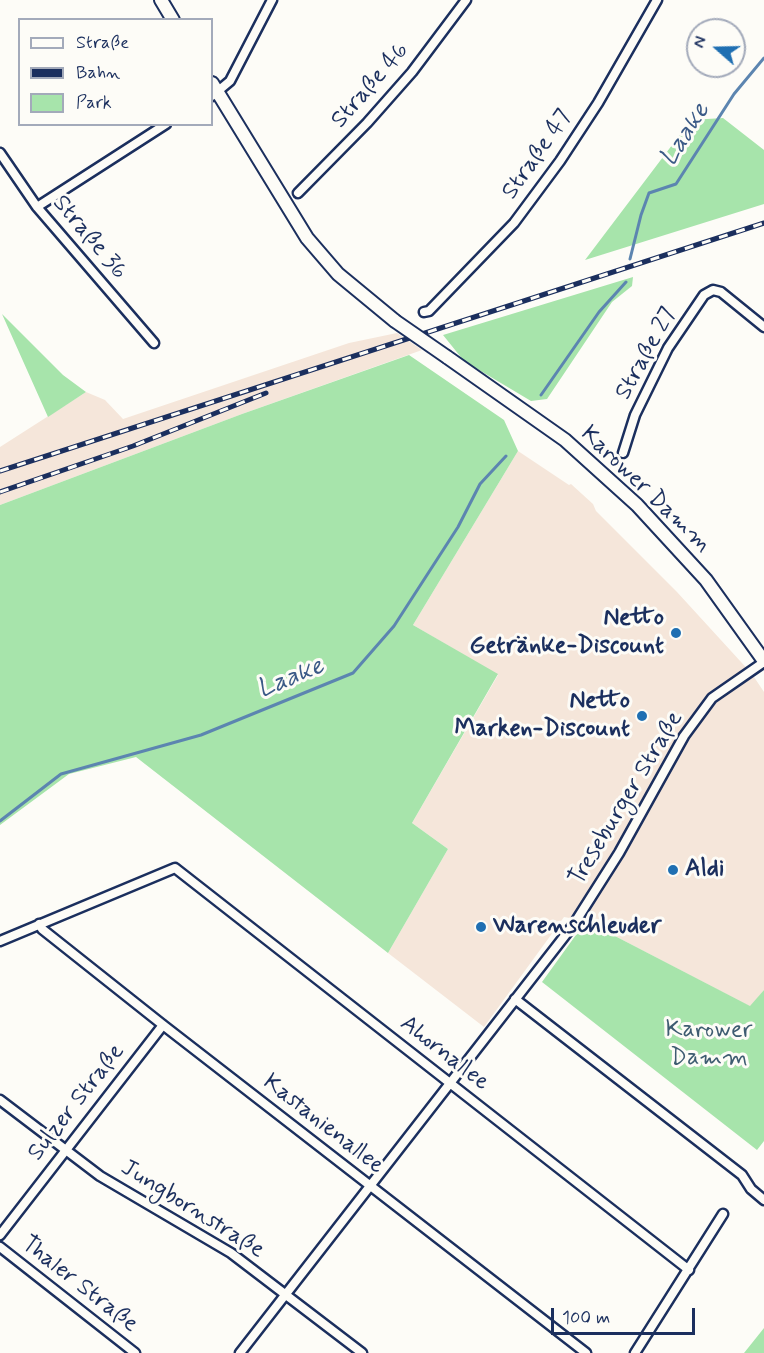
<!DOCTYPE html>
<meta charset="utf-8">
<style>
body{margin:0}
#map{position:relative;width:764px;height:1353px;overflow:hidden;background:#fdfcf7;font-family:Mynerve,sans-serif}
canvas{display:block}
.legend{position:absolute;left:18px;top:18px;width:195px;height:108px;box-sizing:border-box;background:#fdfcf7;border:2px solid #a3aaba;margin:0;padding:8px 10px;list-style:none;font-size:18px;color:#1b2f5e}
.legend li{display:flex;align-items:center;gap:12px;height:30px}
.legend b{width:30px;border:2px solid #a3aaba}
.north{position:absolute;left:686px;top:18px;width:60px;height:60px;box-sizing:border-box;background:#fdfcf7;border:2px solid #a3aaba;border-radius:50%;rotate:290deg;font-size:16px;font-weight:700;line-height:24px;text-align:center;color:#1b2f5e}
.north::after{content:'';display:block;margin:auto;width:21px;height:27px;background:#1f6fb2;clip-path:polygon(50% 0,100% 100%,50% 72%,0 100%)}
.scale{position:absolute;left:551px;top:1308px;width:144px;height:27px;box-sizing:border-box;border:3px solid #1b2f5e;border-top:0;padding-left:8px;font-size:18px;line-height:21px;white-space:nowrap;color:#1b2f5e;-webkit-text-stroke:4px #fdfcf7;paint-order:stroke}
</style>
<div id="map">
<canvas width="764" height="1353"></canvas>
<ul class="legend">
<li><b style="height:8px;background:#fdfcf7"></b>Straße</li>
<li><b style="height:8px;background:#1b2f5e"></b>Bahn</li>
<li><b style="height:16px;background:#a7e4ab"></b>Park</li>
</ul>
<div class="north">N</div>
<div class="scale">100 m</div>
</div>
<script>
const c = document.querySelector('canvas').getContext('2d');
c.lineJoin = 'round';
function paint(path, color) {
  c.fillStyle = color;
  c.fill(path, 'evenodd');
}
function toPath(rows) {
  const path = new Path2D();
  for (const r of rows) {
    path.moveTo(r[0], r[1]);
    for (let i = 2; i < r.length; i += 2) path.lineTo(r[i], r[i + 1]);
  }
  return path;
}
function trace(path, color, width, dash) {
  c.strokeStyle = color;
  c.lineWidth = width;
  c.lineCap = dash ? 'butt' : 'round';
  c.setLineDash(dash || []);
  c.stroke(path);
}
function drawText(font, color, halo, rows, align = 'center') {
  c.font = font + ' Mynerve,sans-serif';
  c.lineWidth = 6;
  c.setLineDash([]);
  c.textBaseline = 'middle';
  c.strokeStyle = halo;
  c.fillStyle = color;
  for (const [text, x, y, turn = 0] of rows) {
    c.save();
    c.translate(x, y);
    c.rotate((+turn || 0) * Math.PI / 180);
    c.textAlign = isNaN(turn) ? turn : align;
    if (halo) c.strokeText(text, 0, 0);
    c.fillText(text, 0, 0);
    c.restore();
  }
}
paint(toPath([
 [397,333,422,350,242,414,0,505,0,447,86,392,105,400,123,419,349,343],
 [518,451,569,485,571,484,593,504,596,511,677,592,752,674,764,692,764,990,751,1007,586,921,564,917,484,1027,388,953,448,849,412,823,498,675,413,625]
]), '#f5e6da');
paint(toPath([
 [723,118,764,150,764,204,585,260,691,120],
 [633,277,632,286,612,302,547,399,531,401,464,361,443,335],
 [2,314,63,375,86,392,48,417],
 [409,355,504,420,518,451,413,625,498,674,412,823,448,849,388,953,136,757,69,774,0,825,0,505,242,414],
 [586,921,750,1006,764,990,764,1141,757,1150,542,982],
 [764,1328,764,1353,744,1353]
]), '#a7e4ab');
trace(toPath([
 [630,259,641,215,649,193,676,184,734,94,764,58],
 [541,395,599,312,626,282],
 [0,821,61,774,201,735,353,673,394,626,458,527,480,484,506,456]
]), '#5c85b0', 3);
const street = toPath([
 [212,96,230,81,272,0],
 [0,153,37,207,154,343],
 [298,193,367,123,412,72,466,0],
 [37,207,166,124],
 [424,312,429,311,514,223,560,161,598,103,657,0],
 [623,453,635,415,668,348,704,295,713,290,721,292,764,327],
 [39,924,42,929,163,1025,586,1353],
 [0,941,175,868,689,1270],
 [515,999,742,1175,751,1189,764,1200],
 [0,1100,100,1176,231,1253,362,1353],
 [0,1235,163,1025],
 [0,1247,135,1353],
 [240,1353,574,924,619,853,684,736,712,698,764,662],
 [635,1353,723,1214]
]);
const secondary = toPath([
 [161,0,173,20],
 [212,83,307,238,338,274,395,321],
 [447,357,565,440,637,505,706,580,764,661]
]);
trace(street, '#1b2f5e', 13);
trace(secondary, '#1b2f5e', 16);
trace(street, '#fdfcf7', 8);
trace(secondary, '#fdfcf7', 12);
const rail = toPath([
 [0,471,764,223],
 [0,492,133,446,266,393]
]);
trace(rail, '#1b2f5e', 5);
trace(rail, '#fdfcf7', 3, [9]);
const secondaryBridge = toPath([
 [395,321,447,357]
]);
trace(secondaryBridge, '#1b2f5e', 16, []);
trace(secondaryBridge, '#fdfcf7', 12);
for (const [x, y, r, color] of [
 [676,633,6,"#1f6fb2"],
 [642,716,6,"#1f6fb2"],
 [673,870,6,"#1f6fb2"],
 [481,927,6,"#1f6fb2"]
]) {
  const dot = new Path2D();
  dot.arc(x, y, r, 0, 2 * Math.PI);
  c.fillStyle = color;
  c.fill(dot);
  trace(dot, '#fdfcf7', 2);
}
drawText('24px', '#1b2f5e', '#fdfcf7', [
 ["Straße 46",371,86,-49],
 ["Straße 47",538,155,-55],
 ["Straße 36",89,238,50],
 ["Straße 27",647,354,-61],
 ["Karower Damm",645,490,44],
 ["Treseburger Straße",627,799,-59],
 ["Ahornallee",444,1054,38],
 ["Sulzer Straße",77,1103,-52],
 ["Kastanienallee",323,1125,38],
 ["Jungbornstraße",192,1210,32],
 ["Thaler Straße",79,1285,38]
]);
drawText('bold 24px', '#1b2f5e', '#fdfcf7', [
 ["Netto",664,619],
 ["Getränke-Discount",664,647],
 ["Netto",630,702],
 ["Marken-Discount",630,730],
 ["Aldi",685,870,"left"],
 ["Warenschleuder",493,927,"left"]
], 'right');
drawText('24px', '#3e5c71', '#fdfcf7', [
 ["Karower",709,1031],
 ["Damm",709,1059]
]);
drawText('italic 26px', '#3b5a87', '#fdfcf7', [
 ["Laake",686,135,-57],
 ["Laake",291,679,-22]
]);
</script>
